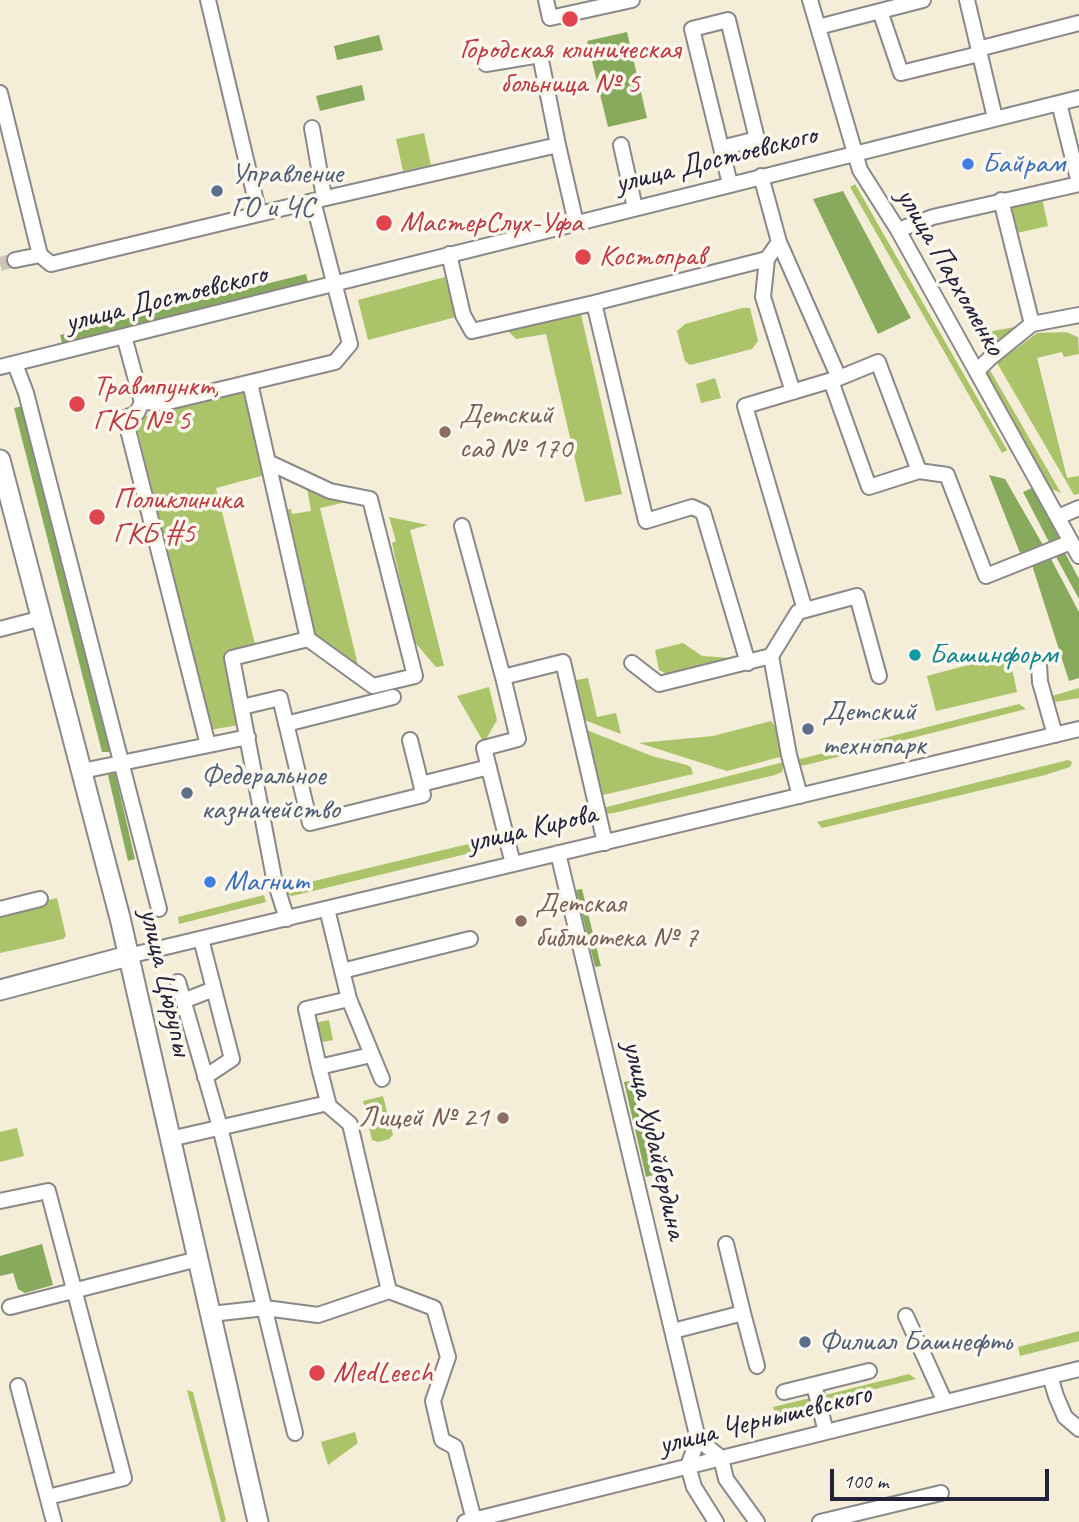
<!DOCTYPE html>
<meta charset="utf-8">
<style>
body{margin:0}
#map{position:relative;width:1079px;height:1522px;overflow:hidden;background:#f4edd8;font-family:Caveat,sans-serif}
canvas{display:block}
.scale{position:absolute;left:830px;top:1469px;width:219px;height:32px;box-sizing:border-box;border:4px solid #22223b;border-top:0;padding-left:9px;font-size:21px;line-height:24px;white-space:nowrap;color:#22223b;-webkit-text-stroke:5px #fbf7ec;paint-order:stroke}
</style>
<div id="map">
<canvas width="1079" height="1522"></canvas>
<div class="scale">100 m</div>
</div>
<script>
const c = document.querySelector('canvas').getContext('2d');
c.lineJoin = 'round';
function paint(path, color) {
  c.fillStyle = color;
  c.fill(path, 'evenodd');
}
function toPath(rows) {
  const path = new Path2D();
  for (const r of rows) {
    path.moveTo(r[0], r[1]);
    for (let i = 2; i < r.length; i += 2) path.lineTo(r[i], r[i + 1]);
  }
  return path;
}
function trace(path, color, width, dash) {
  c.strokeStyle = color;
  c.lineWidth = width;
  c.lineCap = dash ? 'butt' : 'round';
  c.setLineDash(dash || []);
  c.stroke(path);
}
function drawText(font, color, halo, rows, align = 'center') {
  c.font = font + ' Caveat,sans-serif';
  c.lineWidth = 7;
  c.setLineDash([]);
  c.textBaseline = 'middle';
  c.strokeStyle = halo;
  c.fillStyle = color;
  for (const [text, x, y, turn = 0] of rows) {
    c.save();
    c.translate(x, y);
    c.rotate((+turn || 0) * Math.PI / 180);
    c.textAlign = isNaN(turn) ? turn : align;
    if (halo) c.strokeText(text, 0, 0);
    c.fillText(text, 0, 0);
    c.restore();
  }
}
paint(toPath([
 [424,133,431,165,403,171,396,139],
 [855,184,1007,450,1002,453,850,187],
 [1042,198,1048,226,1017,233,1011,205],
 [445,277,456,317,368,340,358,300],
 [742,308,750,308,758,341,752,349,690,365,685,361,677,331,685,324],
 [580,310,622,494,585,502,546,334,516,339,505,328],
 [1020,326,989,348,982,338,993,331],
 [1066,332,1078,337,1079,354,1064,357,1062,352,1037,358,1067,478,1079,476,1079,494,1074,495,997,363,1037,333],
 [987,365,1061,493,1049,488,983,372],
 [715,378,721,398,701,403,696,384],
 [245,389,265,475,216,488,255,644,226,651,239,725,209,730,135,419],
 [307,488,351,501,320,508,358,665,313,637,281,511,291,509,292,514,311,511],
 [389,517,428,525,410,530,444,666,436,667,413,640,392,543,396,541],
 [683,643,702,656,732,658,669,675,659,670,655,650],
 [1009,654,1017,692,936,711,927,676],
 [588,678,597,717,616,713,621,734,579,718,571,681],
 [489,687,497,720,484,743,457,696],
 [1079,688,1079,698,1049,703,1052,696],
 [1019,704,1026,709,806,765,799,766,796,760],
 [771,721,777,728,782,754,780,757,727,771,639,743,713,736],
 [579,727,652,756,687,765,691,767,693,774,599,796],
 [1068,760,1072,762,1070,767,1045,775,822,828,817,822],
 [784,762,782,772,775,775,614,813,605,814,603,808],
 [485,840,487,849,292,896,286,894,285,888],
 [264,895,266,902,179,924,178,917],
 [57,898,66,936,63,939,0,953,0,911],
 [329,1020,333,1040,318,1043,314,1023],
 [383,1096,393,1135,389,1139,378,1142,372,1140,363,1101],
 [17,1128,24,1156,0,1162,0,1132],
 [1079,1331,1079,1341,1020,1356,1018,1347],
 [909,1374,916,1379,826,1401,825,1395],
 [187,1390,193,1392,226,1520,224,1522,221,1522],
 [810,1398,812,1405,775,1414,773,1407],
 [355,1432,358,1443,328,1465,321,1442]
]), '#abc469');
paint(toPath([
 [627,32,647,118,608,127,587,41],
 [379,35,383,50,337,60,334,46],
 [362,85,365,100,320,111,316,96],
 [843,191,911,318,878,334,813,199],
 [306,274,308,282,62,343,60,335],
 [23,406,112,752,102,752,14,408],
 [989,475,1005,479,1043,545,1020,553],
 [1034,487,1060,539,1050,544,1023,492],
 [1064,551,1079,579,1079,599,1055,555],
 [1051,559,1079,612,1079,678,1069,681,1032,565],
 [115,773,135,859,128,861,108,775],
 [582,889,601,966,595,967,576,890],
 [631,1081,653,1175,646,1177,624,1082],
 [42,1244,53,1285,25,1293,18,1289,13,1273,0,1276,0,1256]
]), '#88aa5d');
trace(toPath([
 [0,264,15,260]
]), '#cac4b9', 14, [14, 7]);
const minor = toPath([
 [546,0,550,18,632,0],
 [810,0,860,170,898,230,1079,556],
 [967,0,995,118],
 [880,11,901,73,979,54],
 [818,27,923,0],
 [978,49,1079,23],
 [486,64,540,55,558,145],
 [0,93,40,255],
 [1059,103,1079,183],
 [312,128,324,197],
 [621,145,635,208],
 [721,148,757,139,728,20,692,29,730,184],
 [761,176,779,242,839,378,878,362,919,471,947,475,986,576,1071,542],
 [313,201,558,145,576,223],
 [898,230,933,217,1079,184],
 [449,254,463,315,472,331,594,303,767,259,779,242],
 [767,259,763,297,793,392],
 [15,260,40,255,51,264,259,214],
 [594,303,646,521,692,507,703,512,748,663],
 [1032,324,1079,315],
 [124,336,142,402,164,403,335,362,350,344,313,201,259,214,208,0],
 [15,364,26,393,159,909],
 [0,367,1079,98],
 [977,371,990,358,1032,324,1001,200],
 [831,381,869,487,919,471],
 [250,383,308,639],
 [142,402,137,413,125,418,208,745],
 [270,463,330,491,370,499,415,676,373,686,308,639,232,658,274,878,287,919],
 [1058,517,1079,508],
 [462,526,503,677],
 [805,610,745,406,839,378],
 [0,629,42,618],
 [771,656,798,612,857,596,879,676],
 [632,663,659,684,771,656,789,755,800,796],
 [1039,664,1040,682,1055,735],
 [242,707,280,698,310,823,423,795,421,784],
 [286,724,393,697],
 [410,740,421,784,489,767],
 [82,771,248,737],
 [558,853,698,1439,688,1466,694,1487,716,1522],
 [513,864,484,748,518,739,503,677,563,662,605,843],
 [0,909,40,899],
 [327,909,349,999,382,1079],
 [201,939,232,1059,205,1077],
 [128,956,1079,729],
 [342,971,470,939],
 [178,982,220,1127,295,1433],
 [349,999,306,1009,319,1067,329,1106,350,1124,389,1291,434,1308,448,1357,433,1401,442,1440,455,1447,474,1520],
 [183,1001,214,989],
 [319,1067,371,1055],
 [170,1139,328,1103],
 [0,1201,48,1191,124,1478,48,1497],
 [726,1244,743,1313],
 [10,1307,198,1259],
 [211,1314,265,1308,318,1315,389,1291],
 [906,1316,945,1402],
 [673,1331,743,1313,757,1366],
 [1050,1376,1056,1396,1065,1417,1079,1429],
 [814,1385,826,1432],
 [18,1386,54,1522],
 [784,1392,869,1371],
 [698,1439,721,1458,726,1479,757,1522],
 [465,1522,1079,1369],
 [820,1522,941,1493]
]);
const major = toPath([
 [0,460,120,918,258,1522],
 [0,990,128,956]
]);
trace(minor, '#8b888a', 18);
trace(major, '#8b888a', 23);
trace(minor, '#fff', 14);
trace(major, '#fff', 19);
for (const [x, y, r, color] of [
 [570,19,9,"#e0444e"],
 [968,164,7,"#3f7fe0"],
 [217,191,7,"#5c6f8a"],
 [384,223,9,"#e0444e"],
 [583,257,9,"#e0444e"],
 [77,404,9,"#e0444e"],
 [445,432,7,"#8d6e63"],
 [97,517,9,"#e0444e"],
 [915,655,7,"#0f9aa8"],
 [808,729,7,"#5c6f8a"],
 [187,793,7,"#5c6f8a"],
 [210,882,7,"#3f7fe0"],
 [521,921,7,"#8d6e63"],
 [503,1118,7,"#8d6e63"],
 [805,1342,7,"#5c6f8a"],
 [317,1373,9,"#e0444e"]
]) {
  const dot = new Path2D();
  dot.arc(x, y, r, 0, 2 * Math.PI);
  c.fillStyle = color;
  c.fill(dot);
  trace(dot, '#fbf7ec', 2.5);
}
drawText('30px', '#be3a42', '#fbf7ec', [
 ["Городская клиническая",570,50,"center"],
 ["больница № 5",570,84,"center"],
 ["МастерСлух-Уфа",400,223],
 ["Костоправ",599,257],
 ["Травмпункт,",93,387],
 ["ГКБ № 5",93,421],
 ["Поликлиника",113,500],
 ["ГКБ #5",113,534],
 ["MedLeech",333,1373]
], 'left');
drawText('30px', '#22223b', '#fbf7ec', [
 ["улица Достоевского",716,160,-14],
 ["улица Пархоменко",950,272,60],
 ["улица Достоевского",166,299,-14],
 ["улица Кирова",532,829,-13],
 ["улица Цюрупы",165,982,77],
 ["улица Худайбердина",654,1140,77],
 ["улица Чернышевского",765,1420,-14]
]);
drawText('30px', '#366cbe', '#fbf7ec', [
 ["Байрам",982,164],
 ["Магнит",224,882]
], 'left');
drawText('30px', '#4e5e75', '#fbf7ec', [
 ["Управление",231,174],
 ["ГО и ЧС",231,208],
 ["Детский",822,712],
 ["технопарк",822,746],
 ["Федеральное",201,776],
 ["казначейство",201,810],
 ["Филиал Башнефть",819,1342]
], 'left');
drawText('30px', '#785e54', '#fbf7ec', [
 ["Детский",459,415],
 ["сад № 170",459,449],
 ["Детская",535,904],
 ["библиотека № 7",535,938],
 ["Лицей № 21",489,1118,"right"]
], 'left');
drawText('30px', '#0d838f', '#fbf7ec', [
 ["Башинформ",929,655]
], 'left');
</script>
